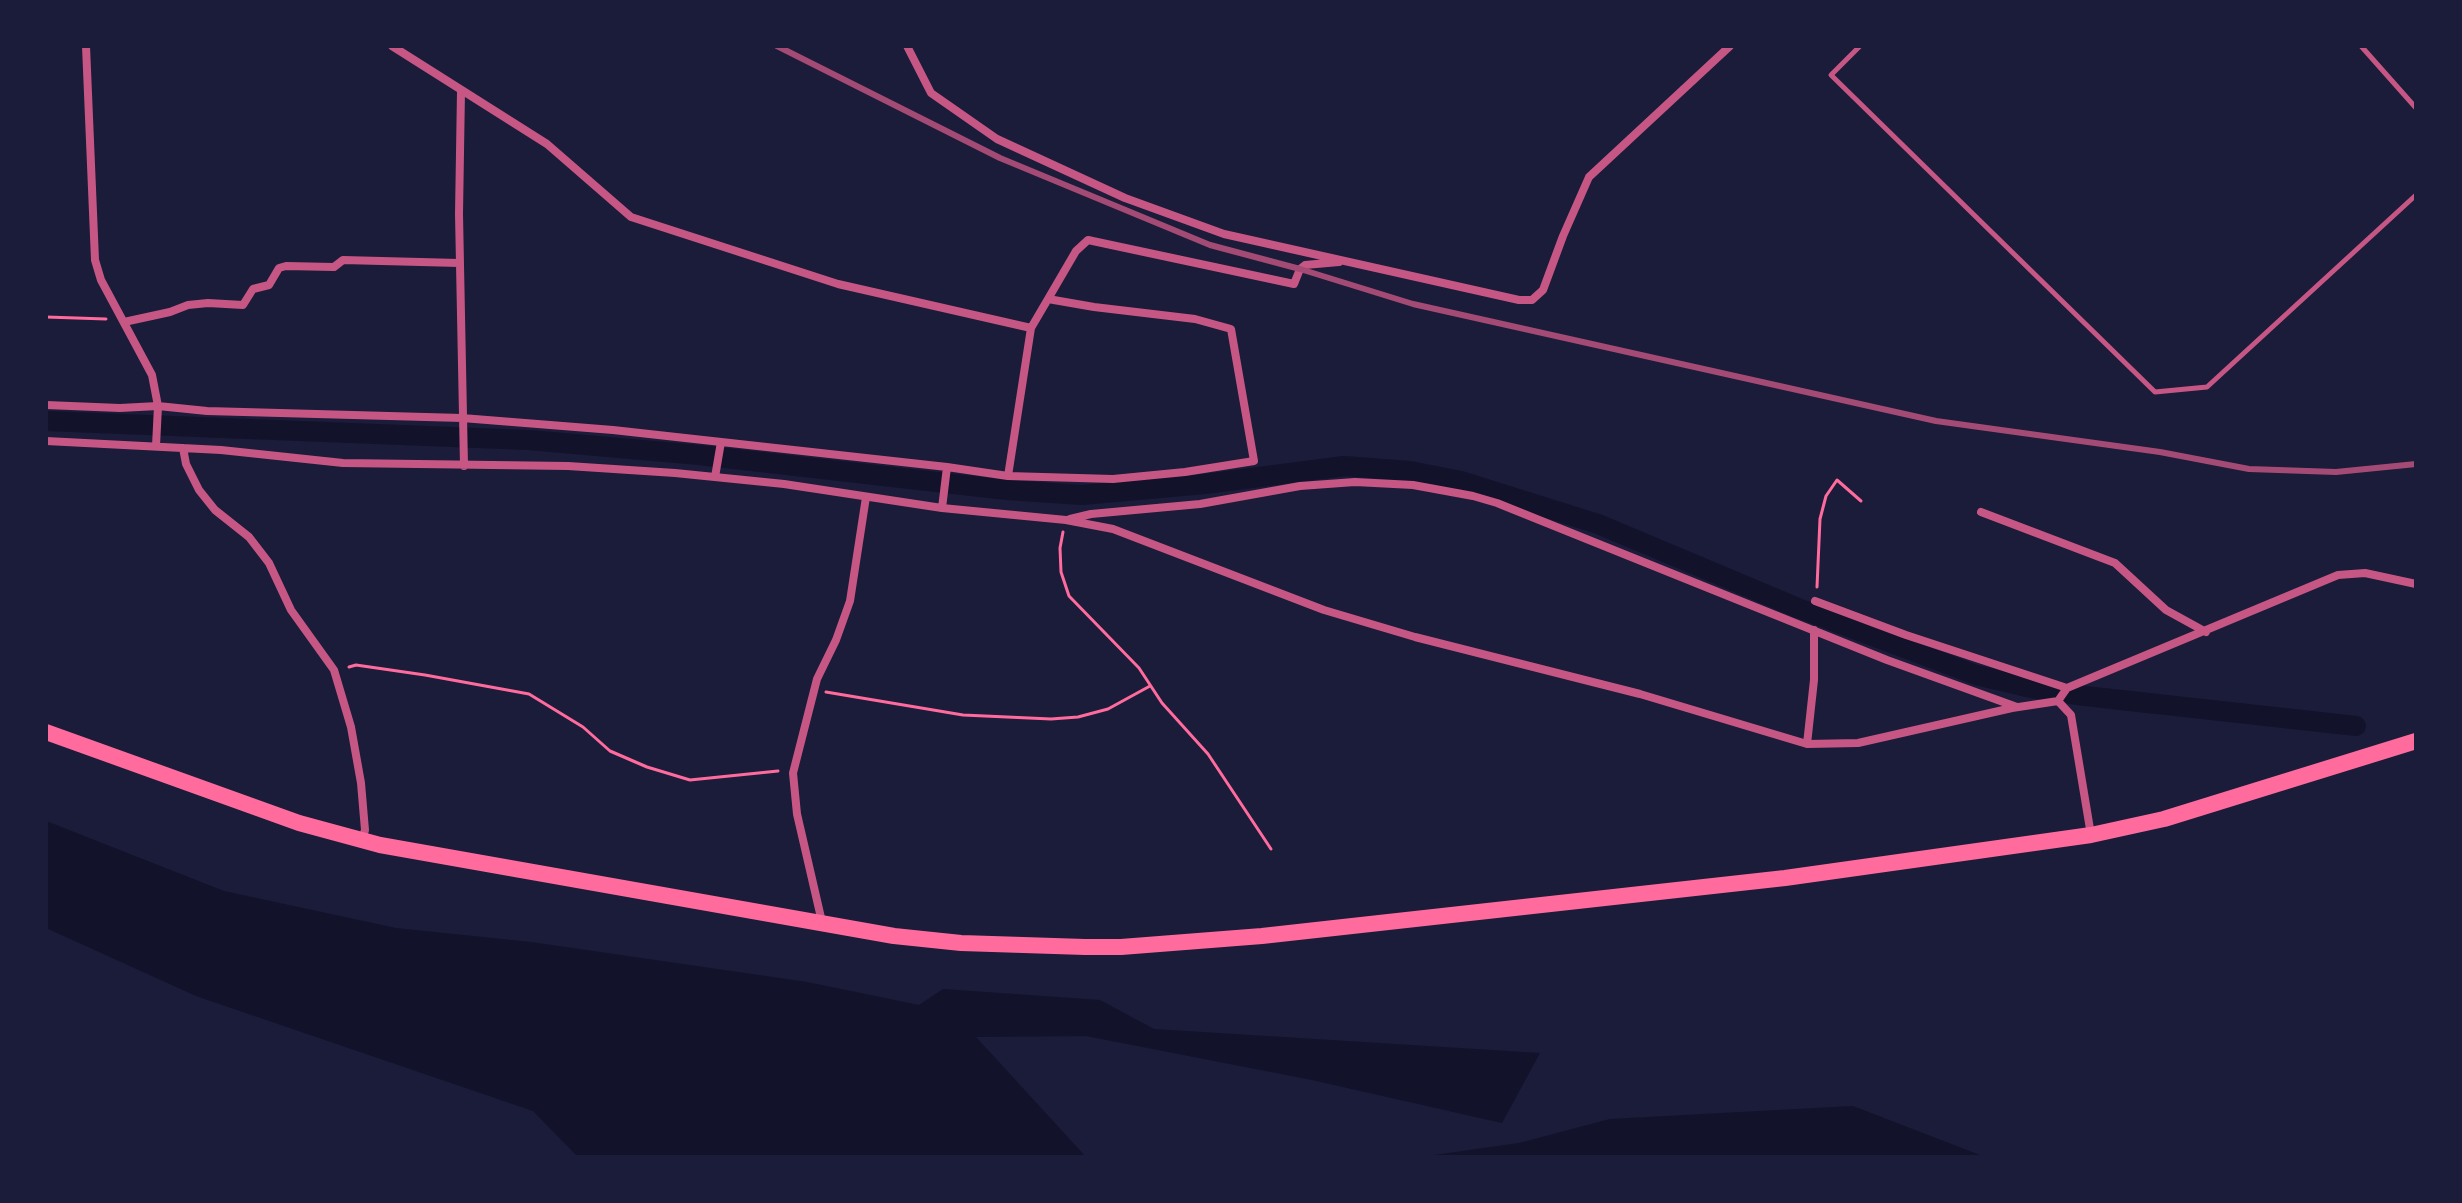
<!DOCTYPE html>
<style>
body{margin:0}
#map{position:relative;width:2462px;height:1203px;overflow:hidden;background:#1b1b3a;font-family:"DejaVu Sans",sans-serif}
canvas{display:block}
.frame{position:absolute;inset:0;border:48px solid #1b1b3a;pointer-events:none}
</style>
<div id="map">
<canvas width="2462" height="1203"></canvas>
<div class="frame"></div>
</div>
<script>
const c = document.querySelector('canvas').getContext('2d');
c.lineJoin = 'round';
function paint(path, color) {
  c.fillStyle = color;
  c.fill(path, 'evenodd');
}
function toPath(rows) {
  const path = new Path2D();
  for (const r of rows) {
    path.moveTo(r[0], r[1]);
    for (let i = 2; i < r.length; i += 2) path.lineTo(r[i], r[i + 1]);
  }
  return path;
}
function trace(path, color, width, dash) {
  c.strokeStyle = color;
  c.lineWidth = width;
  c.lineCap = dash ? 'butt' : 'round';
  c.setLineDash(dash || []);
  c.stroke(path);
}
paint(toPath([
 [46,821,224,891,396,928,531,942,807,982,919,1005,943,989,1100,1000,1154,1029,1540,1053,1502,1123,1312,1080,1086,1036,976,1037,1086,1157,578,1157,533,1111,196,996,46,928],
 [1853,1106,1985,1157,1420,1157,1519,1143,1610,1119]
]), '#12122b');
trace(toPath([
 [46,421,529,440,699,455,1007,490,1082,495,1205,484,1344,466,1410,471,1461,481,1598,524,1798,608,1976,675,2031,688,2085,696,2356,726]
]), '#12122b', 20);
trace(toPath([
 [46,317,106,319],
 [1063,532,1060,548,1061,572,1069,596,1139,668,1162,703,1208,754,1271,849],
 [1817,587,1820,519,1826,496,1837,480,1861,501],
 [349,667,356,665,425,675,529,694,583,727,610,751,647,767,690,780,778,771],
 [826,692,963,715,1051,719,1078,717,1108,709,1150,686]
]), '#ff6b9d', 3);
trace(toPath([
 [1860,46,1831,75,2155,392,2207,387,2416,195],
 [2361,46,2416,108]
]), '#c65784', 5);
trace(toPath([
 [86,46,95,260,101,280,152,375,158,406,156,446],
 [392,46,547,144,631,217,838,284,1031,328],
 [907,46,931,93,997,139,1125,198,1224,234,1519,300,1532,300,1543,290,1563,236,1589,177,1730,46],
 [461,91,459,214,464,466],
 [1048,299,1076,251,1088,240,1294,284,1300,269,1305,265,1339,262],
 [124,322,170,312,188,305,208,303,243,305,253,289,269,285,279,268,286,266,334,267,343,260,459,263],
 [46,405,120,408,158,406,207,411,462,418,613,430,947,467,1008,476,1113,479,1185,472,1254,461,1231,329,1195,319,1094,307,1048,299,1031,328,1008,476],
 [46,441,221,450,343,463,568,466,675,473,784,484,942,508,1066,520,1113,529,1324,610,1415,637,1640,694,1807,744,1858,743,2012,708,2058,701,2067,688,2338,575,2365,573,2416,584],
 [183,448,186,464,199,490,215,510,249,537,269,563,291,610,334,670,351,727,361,783,365,830,362,840],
 [715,477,721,442],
 [942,508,947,467],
 [1981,512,2115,563,2166,610,2206,632],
 [1070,519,1091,514,1200,504,1300,486,1355,482,1413,485,1473,496,1497,503,1887,660,2017,707],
 [1815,601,1906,635,2067,688],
 [2058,701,2071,715,2091,835],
 [1807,744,1814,680,1814,630],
 [822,922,797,814,793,773,817,679,836,640,850,601,866,497]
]), '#c65784', 8);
trace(toPath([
 [46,732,299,823,380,845,894,936,961,943,1085,947,1121,947,1262,936,1785,878,2091,835,2164,819,2416,741]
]), '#ff6b9d', 16);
trace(toPath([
 [777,46,1000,158,1210,245,1300,269,1413,304,1936,421,2160,452,2249,469,2336,472,2416,464]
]), '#a44b75', 6);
</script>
